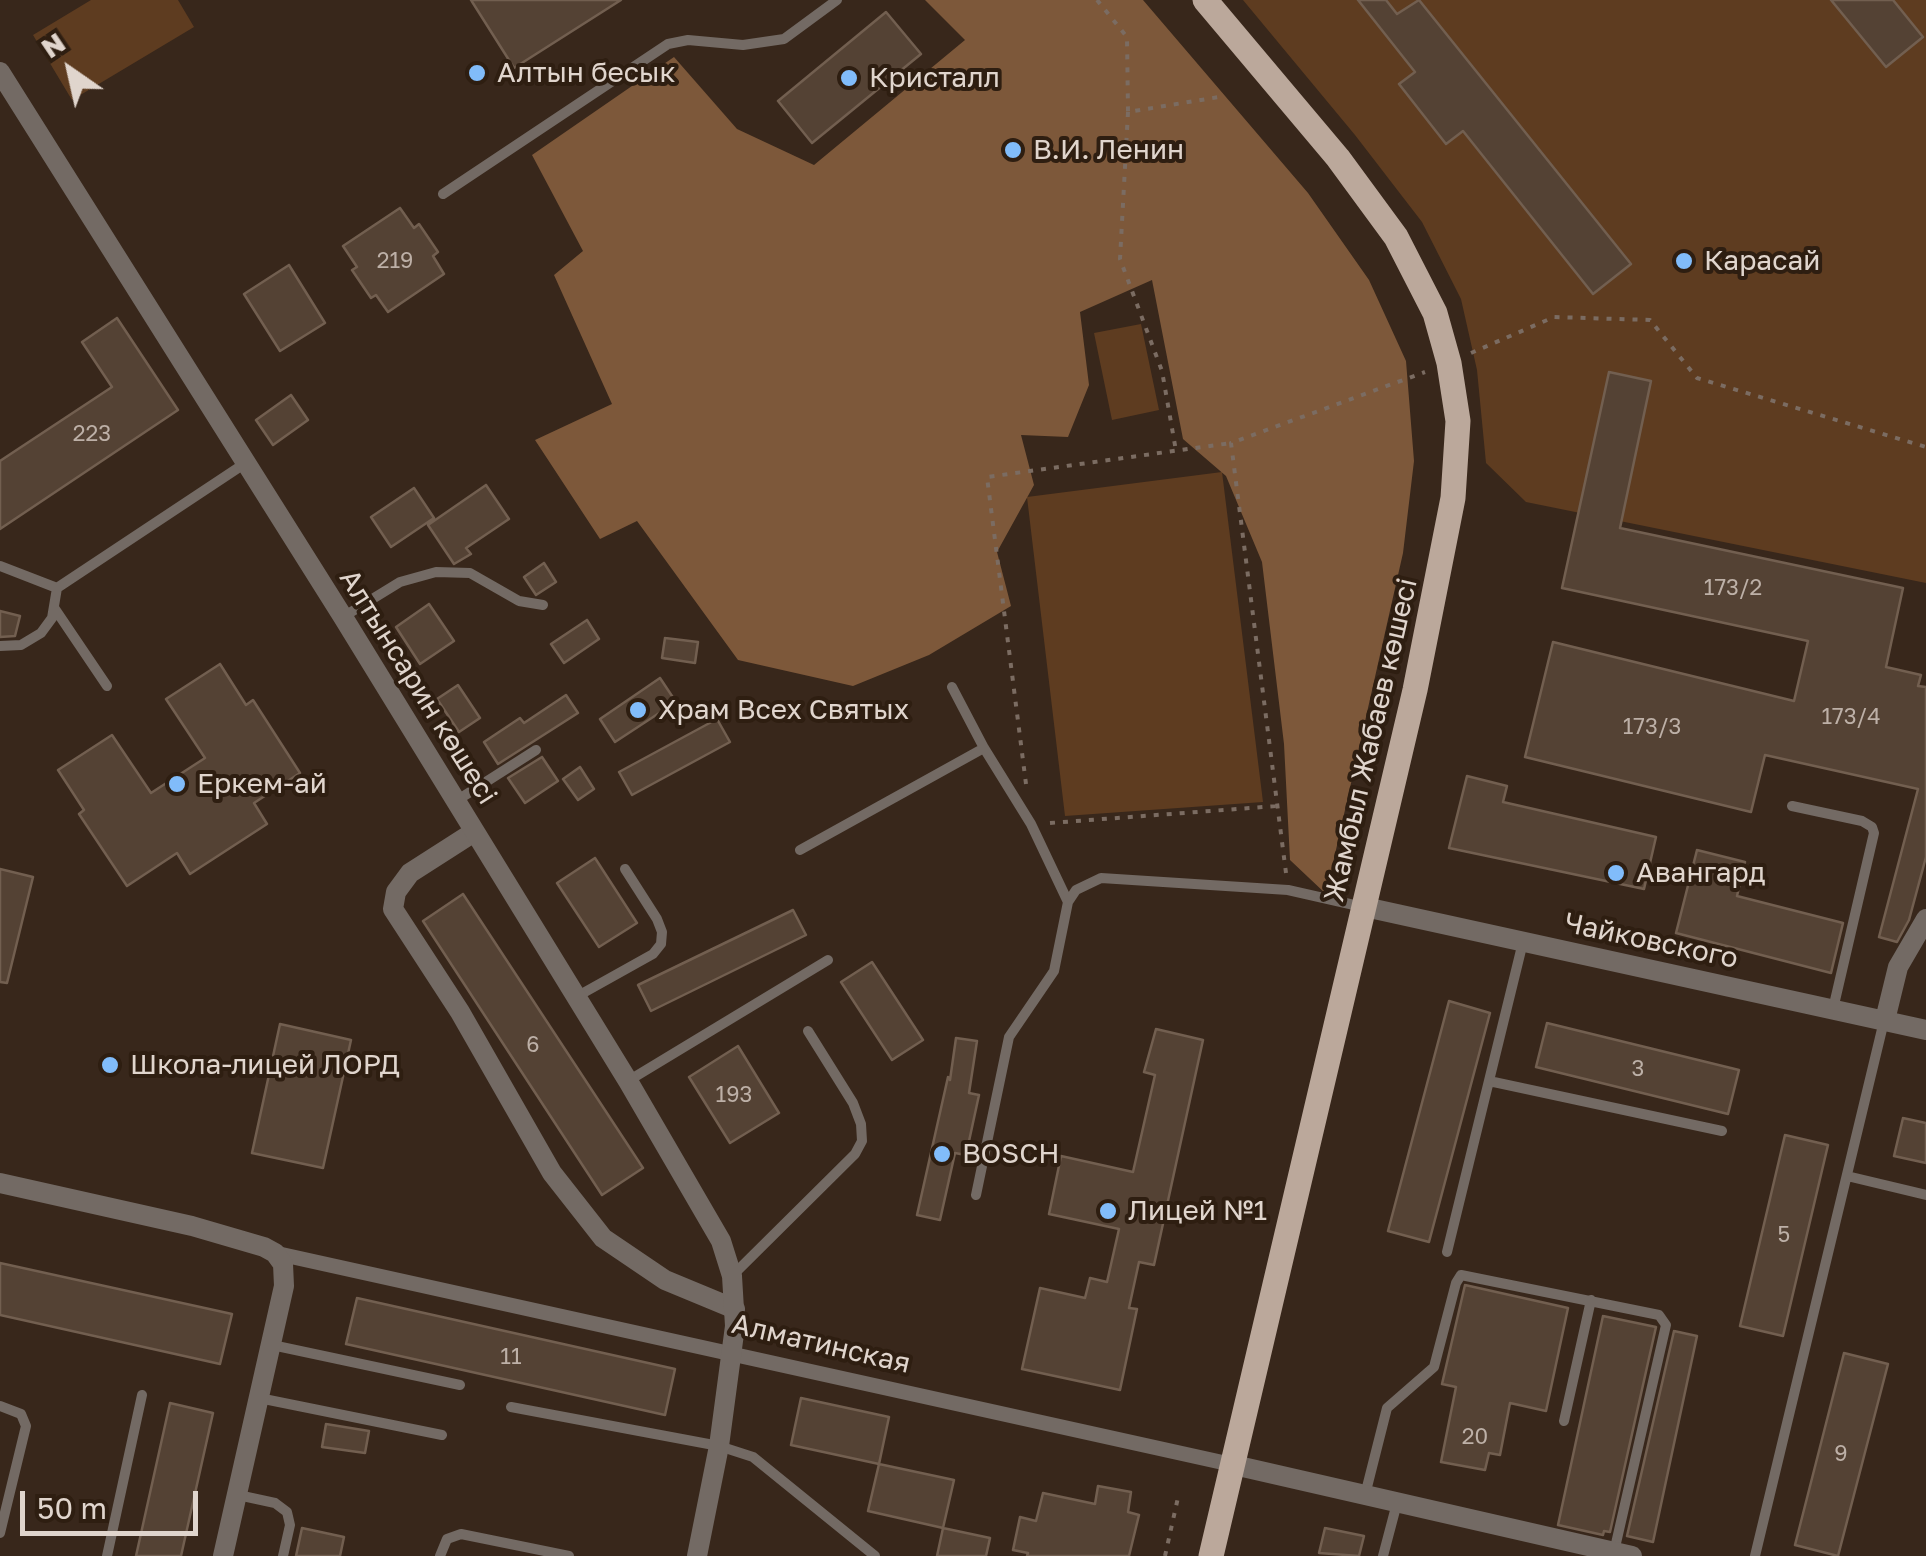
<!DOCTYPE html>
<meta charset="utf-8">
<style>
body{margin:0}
#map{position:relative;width:1926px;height:1556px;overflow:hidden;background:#38271b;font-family:"Golos Text",sans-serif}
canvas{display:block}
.north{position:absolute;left:20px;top:20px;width:100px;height:100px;-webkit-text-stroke:8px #2e1e11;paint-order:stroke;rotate:326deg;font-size:28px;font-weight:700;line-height:40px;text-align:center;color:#e0d5cd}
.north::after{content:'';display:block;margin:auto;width:35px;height:45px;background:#e0d5cd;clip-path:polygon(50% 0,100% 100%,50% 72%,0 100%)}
.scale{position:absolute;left:20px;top:1491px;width:178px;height:45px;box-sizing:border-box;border:5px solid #e0d5cd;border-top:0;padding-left:12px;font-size:30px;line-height:35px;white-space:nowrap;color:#e0d5cd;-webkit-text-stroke:8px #2e1e11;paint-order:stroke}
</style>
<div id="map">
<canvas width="1926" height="1556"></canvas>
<div class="north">N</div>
<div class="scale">50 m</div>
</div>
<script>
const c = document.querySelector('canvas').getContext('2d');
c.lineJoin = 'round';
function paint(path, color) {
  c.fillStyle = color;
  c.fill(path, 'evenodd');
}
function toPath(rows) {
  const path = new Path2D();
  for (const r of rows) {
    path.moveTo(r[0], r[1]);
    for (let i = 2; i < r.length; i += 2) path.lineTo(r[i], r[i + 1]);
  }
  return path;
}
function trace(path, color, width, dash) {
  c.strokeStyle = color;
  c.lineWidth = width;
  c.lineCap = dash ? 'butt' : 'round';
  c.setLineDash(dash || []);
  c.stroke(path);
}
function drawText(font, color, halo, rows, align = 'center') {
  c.font = font + ' "Golos Text",sans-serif';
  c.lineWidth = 8;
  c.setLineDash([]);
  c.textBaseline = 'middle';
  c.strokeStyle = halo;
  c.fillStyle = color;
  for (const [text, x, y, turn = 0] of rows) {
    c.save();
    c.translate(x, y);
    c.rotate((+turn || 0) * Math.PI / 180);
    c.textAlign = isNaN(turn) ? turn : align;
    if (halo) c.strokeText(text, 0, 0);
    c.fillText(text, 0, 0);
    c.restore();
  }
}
paint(toPath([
 [91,0,178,0,194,27,72,100,33,35],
 [1243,0,1926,0,1926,583,1526,502,1486,463,1477,370,1461,299,1422,222,1355,135],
 [1141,324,1159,410,1112,420,1094,333],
 [1222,472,1263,802,1065,816,1027,497]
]), '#5e3c20');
paint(toPath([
 [925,0,1143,0,1308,193,1369,280,1406,361,1414,461,1403,553,1326,894,1290,860,1284,744,1262,562,1226,476,1183,439,1152,280,1080,312,1089,385,1068,437,1021,435,1034,485,997,552,1011,606,929,655,853,686,738,660,637,521,600,539,535,440,612,404,554,275,583,251,532,155,674,57,737,129,814,165,965,40]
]), '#7d583a');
const building = toPath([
 [471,0,621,0,514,68,471,0],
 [1358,0,1386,0,1397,14,1419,0,1631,264,1593,294,1463,131,1446,144,1399,84,1415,72,1358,0],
 [1831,0,1893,0,1923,37,1886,67,1831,0],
 [886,12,921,54,812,143,778,101,886,12],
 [400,208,414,228,419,224,438,252,433,256,444,274,388,312,376,295,371,298,352,270,357,267,343,246,400,208],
 [289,265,325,323,280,351,244,294,289,265],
 [117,318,178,410,0,529,0,461,112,387,82,342,117,318],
 [1609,372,1651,381,1620,528,1903,588,1886,667,1921,675,1918,686,1926,687,1926,857,1909,920,1897,942,1879,937,1918,789,1765,755,1751,812,1525,757,1553,642,1794,701,1808,641,1562,588,1609,372],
 [291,395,308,420,273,445,256,420,291,395],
 [486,485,509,519,466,548,471,554,454,564,428,525,486,485],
 [414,488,434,518,391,547,371,517,414,488],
 [544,563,556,582,536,595,524,577,544,563],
 [429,604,454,641,420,664,396,627,429,604],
 [0,611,20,616,15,636,0,637,0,611],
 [587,620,599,639,564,663,551,644,587,620],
 [665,638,698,642,695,663,662,658,665,638],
 [220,664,246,705,253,700,300,773,254,803,267,824,190,874,177,853,127,886,79,814,84,810,58,770,112,735,151,793,205,758,166,699,220,664],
 [660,678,676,702,615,742,600,719,660,678],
 [458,685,480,718,459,732,437,699,458,685],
 [566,695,578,713,498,764,484,742,520,718,524,723,566,695],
 [717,719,730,742,632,795,619,772,717,719],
 [542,757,558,781,525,803,508,778,542,757],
 [580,767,594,789,578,800,563,779,580,767],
 [1467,776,1507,786,1503,802,1656,837,1644,889,1449,848,1467,776],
 [1697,850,1745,862,1737,896,1843,923,1831,973,1676,933,1697,850],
 [595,858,637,923,599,947,557,883,595,858],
 [0,869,33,877,7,983,0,982,0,869],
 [463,894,643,1168,602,1195,423,921,463,894],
 [793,910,806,935,651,1011,638,985,793,910],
 [872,962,923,1040,892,1060,841,982,872,962],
 [1449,1001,1490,1013,1429,1242,1388,1231,1449,1001],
 [1547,1023,1739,1070,1728,1114,1536,1067,1547,1023],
 [280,1024,351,1040,323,1168,252,1153,280,1024],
 [1156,1029,1203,1040,1154,1265,1139,1262,1129,1308,1137,1309,1120,1390,1022,1369,1040,1288,1085,1298,1090,1278,1107,1282,1119,1229,1049,1214,1061,1156,1133,1172,1155,1075,1144,1072,1156,1029],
 [956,1038,977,1041,969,1093,979,1095,966,1155,955,1153,940,1220,917,1215,948,1077,950,1080,956,1038],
 [738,1046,779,1113,730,1143,689,1077,738,1046],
 [1903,1118,1926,1123,1926,1163,1894,1156,1903,1118],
 [1785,1135,1828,1145,1783,1336,1740,1326,1785,1135],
 [0,1263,232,1314,220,1364,0,1315,0,1263],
 [1465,1285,1568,1308,1546,1411,1510,1403,1500,1455,1489,1453,1485,1470,1441,1462,1456,1387,1442,1384,1465,1285],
 [357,1298,675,1369,665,1415,346,1344,357,1298],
 [1603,1316,1656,1327,1610,1532,1604,1531,1603,1535,1558,1525,1603,1316],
 [1674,1331,1697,1336,1653,1542,1627,1536,1674,1331],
 [1844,1353,1888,1364,1838,1556,1795,1545,1844,1353],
 [801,1398,889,1417,879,1464,791,1445,801,1398],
 [170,1403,213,1413,181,1556,136,1556,170,1403],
 [326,1424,369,1431,365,1453,322,1447,326,1424],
 [879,1464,954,1480,943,1528,868,1511,879,1464],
 [1098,1486,1131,1492,1128,1512,1139,1515,1129,1556,1027,1556,1028,1553,1013,1550,1020,1517,1036,1521,1043,1493,1095,1504,1098,1486],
 [302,1528,344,1537,340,1556,296,1556,302,1528],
 [943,1528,990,1538,986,1556,937,1556,943,1528],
 [1325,1528,1364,1536,1359,1556,1319,1553,1325,1528]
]);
paint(building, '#544234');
trace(building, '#725f50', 2.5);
trace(toPath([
 [1097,0,1127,37,1128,112,1225,96],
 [1128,112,1120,259,1162,371,1176,451],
 [1471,353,1554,317,1650,320,1697,378,1926,447],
 [1026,784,987,477,1231,443],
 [1050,823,1277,806],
 [1286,873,1231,443,1425,372],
 [1165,1556,1179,1493]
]), '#7b6c62', 4, [5, 8]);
trace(toPath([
 [443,194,668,44,688,40,743,45,784,39,837,0],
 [0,566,57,588,244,464],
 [55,609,107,686],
 [343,617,400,582,436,572,470,573,519,601,543,605],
 [0,646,21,645,41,633,52,618,57,588],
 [952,687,984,748,1031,824,1068,902],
 [456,801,536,750],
 [1792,806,1862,821,1872,827,1874,833,1833,1009],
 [800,850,984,748],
 [576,997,653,954,661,944,662,932,657,919,625,869],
 [628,1081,828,960],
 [1489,1081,1722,1131],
 [1847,1176,1926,1195],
 [976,1195,1009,1037,1054,971,1068,902,1076,890,1101,878,1288,890,1363,907],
 [1447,1252,1523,942],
 [733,1275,855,1154,862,1141,861,1124,853,1103,808,1031],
 [272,1345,460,1385],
 [259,1398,442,1435],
 [0,1406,21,1414,26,1426,0,1533],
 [511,1407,719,1446,753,1457,875,1556],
 [1564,1421,1591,1300],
 [238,1495,275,1503,287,1512,290,1525,283,1556],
 [1365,1495,1387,1408,1434,1367,1456,1283,1461,1275,1659,1315,1666,1325,1614,1552],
 [107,1556,142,1395],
 [440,1556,447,1539,461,1534,569,1556],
 [1383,1556,1397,1503],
 [1755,1556,1884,1021]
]), '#736a64', 10);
trace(toPath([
 [275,1253,1234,1465]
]), '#736a64', 15);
trace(toPath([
 [474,832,410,873,396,892,393,909,460,1012,552,1173,603,1238,665,1280,735,1309],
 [1365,907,1926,1030],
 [1885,1020,1898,967,1926,919],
 [0,1183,192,1226,264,1247,275,1253,283,1264,284,1286,223,1556],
 [1234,1465,1632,1556]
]), '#736a64', 20);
trace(toPath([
 [0,72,343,617,628,1081,721,1241,732,1276,735,1326,719,1446,697,1556]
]), '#736a64', 20);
trace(toPath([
 [1205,0,1338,158,1396,237,1435,313,1449,363,1458,421,1453,498,1415,690,1211,1556]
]), '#bba89b', 25);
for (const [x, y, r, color] of [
 [477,73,10,"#81bcfa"],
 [849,78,10,"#81bcfa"],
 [1013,150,10,"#81bcfa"],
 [1684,261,10,"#81bcfa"],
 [638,710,10,"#81bcfa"],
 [177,784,10,"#81bcfa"],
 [1616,873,10,"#81bcfa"],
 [110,1065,10,"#81bcfa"],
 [942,1154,10,"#81bcfa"],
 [1108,1211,10,"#81bcfa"]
]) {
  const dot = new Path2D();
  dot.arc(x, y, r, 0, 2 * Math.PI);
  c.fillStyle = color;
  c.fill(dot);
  trace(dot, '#2e1e11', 4);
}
drawText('22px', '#bdb0a7', null, [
 ["219",395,261],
 ["223",92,434],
 ["173/2",1733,588],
 ["173/4",1851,717],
 ["173/3",1652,727],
 ["6",533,1045],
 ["3",1638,1069],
 ["193",734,1095],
 ["5",1784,1235],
 ["11",511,1357],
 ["20",1475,1437],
 ["9",1841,1454]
]);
drawText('28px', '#e0d5cd', '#2e1e11', [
 ["Алтын бесык",497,73],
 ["Кристалл",869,78],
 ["В.И. Ленин",1033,150],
 ["Карасай",1704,261],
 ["Храм Всех Святых",658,710],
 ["Еркем-ай",197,784],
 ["Авангард",1636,873],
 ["Школа-лицей ЛОРД",130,1065],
 ["BOSCH",962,1154],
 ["Лицей №1",1128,1211]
], 'left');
drawText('28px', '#e0d5cd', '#2e1e11', [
 ["Алтынсарин көшесі",418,687,58],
 ["Жамбыл Жабаев көшесі",1371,740,-77],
 ["Чайковского",1651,941,12],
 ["Алматинская",821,1344,13]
]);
</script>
